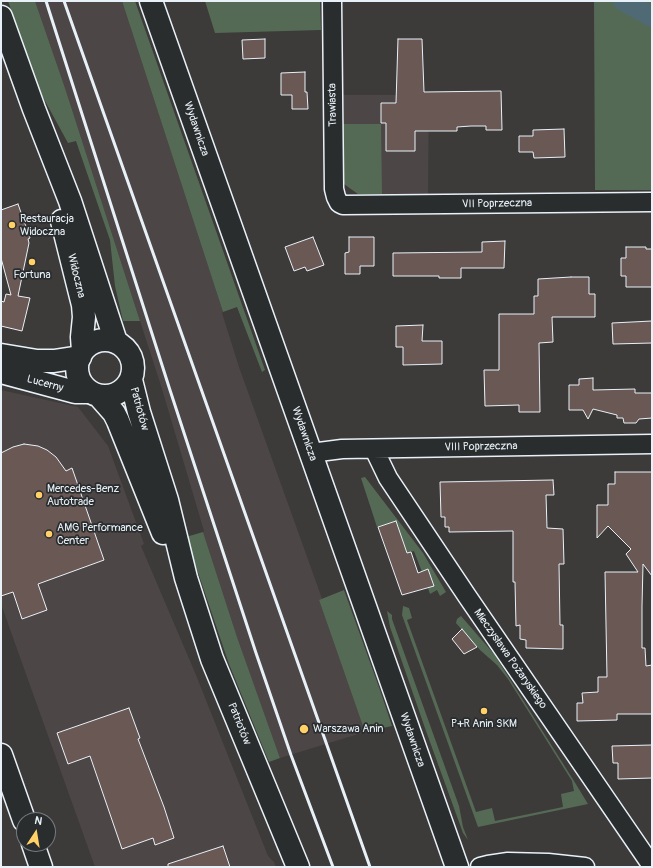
<!DOCTYPE html>
<meta charset="utf-8">
<style>
body{margin:0}
#map{position:relative;width:653px;height:868px;overflow:hidden;background:#3d3a3a;font-family:Pangolin,sans-serif}
canvas{display:block}
.frame{position:absolute;inset:0;border:2px solid #e8f1f8;pointer-events:none}
.north{position:absolute;left:16px;top:812px;width:40px;height:40px;box-sizing:border-box;background:#2a2d2e;border:1px solid #767b7f;border-radius:50%;rotate:12deg;font-size:11px;font-weight:700;line-height:16px;text-align:center;color:#e8f1f8}
.north::after{content:'';display:block;margin:auto;width:14px;height:18px;background:#ffd166;clip-path:polygon(50% 0,100% 100%,50% 72%,0 100%)}
</style>
<div id="map">
<canvas width="653" height="868"></canvas>
<div class="frame"></div>
<div class="north">N</div>
</div>
<script>
const c = document.querySelector('canvas').getContext('2d');
c.lineJoin = 'round';
function paint(path, color) {
  c.fillStyle = color;
  c.fill(path, 'evenodd');
}
function toPath(rows) {
  const path = new Path2D();
  for (const r of rows) {
    if (r.length === 3) {
      path.moveTo(r[0] + r[2], r[1]);
      path.arc(r[0], r[1], r[2], 0, 2 * Math.PI);
      continue;
    }
    path.moveTo(r[0], r[1]);
    for (let i = 2; i < r.length; i += 2) path.lineTo(r[i], r[i + 1]);
  }
  return path;
}
function trace(path, color, width, dash) {
  c.strokeStyle = color;
  c.lineWidth = width;
  c.lineCap = dash ? 'butt' : 'round';
  c.setLineDash(dash || []);
  c.stroke(path);
}
function drawText(font, color, halo, rows, align = 'center') {
  c.font = font + ' Pangolin,sans-serif';
  c.lineWidth = 3.5;
  c.setLineDash([]);
  c.textBaseline = 'middle';
  c.strokeStyle = halo;
  c.fillStyle = color;
  for (const [text, x, y, turn = 0] of rows) {
    c.save();
    c.translate(x, y);
    c.rotate((+turn || 0) * Math.PI / 180);
    c.textAlign = isNaN(turn) ? turn : align;
    if (halo) c.strokeText(text, 0, 0);
    c.fillText(text, 0, 0);
    c.restore();
  }
}
paint(toPath([
 [35,1,122,1,223,312,222,313,239,367,320,593,322,599,319,600,365,732,280,758,237,637,203,532,204,531,162,389,65,88],
 [343,95,429,95,428,194,358,194,344,184],
 [1,390,78,407,108,446,144,544,141,546,196,675,268,856,274,862,276,867,95,867,1,604]
]), '#4d4646');
paint(toPath([
 [8,1,35,1,65,88,140,321,123,321,115,286,110,240,76,141,68,143,39,90],
 [122,1,135,1,265,370,262,372,237,307,223,312],
 [205,1,320,1,321,30,215,33],
 [594,1,652,1,652,190,595,190],
 [343,124,381,124,382,194,358,194,344,184],
 [365,477,423,553,446,592,440,596,437,590,430,594,428,588,434,585,428,569,422,572,414,551,407,553,396,521,377,527,361,478],
 [203,532,237,637,280,758,269,762,229,664,186,537],
 [344,590,380,690,392,726,365,732,319,600],
 [403,606,409,608,412,618,407,620,476,812,492,808,495,821,563,807,561,794,574,791,572,781,508,679,497,665,480,650,456,623,457,619,461,616,494,654,574,781,588,804,478,827,402,615],
 [387,611,392,615,392,619,459,806,463,827,468,840,463,833,426,731,390,627]
]), '#556a55');
trace(toPath([
 [623,1,652,17]
]), '#4f6a74', 20);
const building = toPath([
 [265,39,265,58,243,59,242,40,265,39],
 [398,39,422,39,424,92,501,91,502,130,486,130,486,126,471,126,457,127,457,131,415,131,415,151,386,151,386,123,381,123,381,103,396,103,398,39],
 [305,72,305,92,307,92,308,109,292,109,292,95,281,95,281,73,305,72],
 [564,129,565,157,534,158,533,152,519,152,519,136,533,136,533,130,564,129],
 [18,204,30,238,28,239,29,243,18,296,30,298,22,331,1,326,1,301,4,302,6,294,11,295,1,258,1,210,18,204],
 [313,237,324,265,307,271,305,267,294,271,285,247,313,237],
 [349,237,374,237,374,266,360,266,360,274,345,274,345,253,349,252,349,237],
 [505,241,504,268,461,268,461,278,439,278,439,276,393,276,393,253,482,252,482,242,505,241],
 [626,247,646,247,646,249,652,249,652,287,626,287,626,276,621,276,621,258,626,258,626,247],
 [571,277,589,277,589,294,595,294,595,317,552,317,553,342,539,343,540,412,519,412,519,405,485,406,484,370,499,370,499,314,534,314,534,296,538,296,538,279,571,277],
 [652,321,652,343,613,344,612,323,652,321],
 [423,325,422,341,442,341,442,364,403,365,403,347,396,347,396,326,423,325],
 [593,378,593,390,635,389,635,393,652,393,652,418,639,419,636,423,624,423,623,418,617,418,617,415,593,409,588,419,583,410,569,410,569,385,579,385,579,379,593,378],
 [24,444,38,446,47,450,56,457,66,471,72,468,104,560,38,584,47,610,22,619,13,592,1,596,1,453,13,447,24,444],
 [615,472,652,472,652,576,643,564,642,606,642,648,645,648,646,666,652,665,652,714,617,714,617,720,577,721,577,703,583,703,582,693,598,692,598,677,607,677,605,572,638,572,626,554,631,549,608,526,597,538,597,505,608,505,608,484,615,484,615,472],
 [553,480,554,495,546,495,547,528,563,529,564,564,559,564,560,625,563,625,563,649,526,648,526,640,520,639,520,625,516,626,515,582,513,582,513,531,449,532,449,527,445,527,445,517,441,517,440,482,553,480],
 [396,521,407,553,411,552,418,573,428,569,434,586,402,595,378,527,396,521],
 [462,629,477,647,464,654,452,639,462,629],
 [129,708,140,738,138,739,164,807,174,838,155,845,153,838,122,849,90,756,68,764,57,733,129,708],
 [652,745,652,778,618,779,618,763,613,763,612,746,652,745],
 [223,846,230,867,168,867,168,864,223,846]
]);
paint(building, '#6a5855');
trace(building, '#e8f1f8', 1);
const minor = toPath([
 [332,1,334,189,336,197,339,203,343,205,652,202],
 [374,449,388,478,467,596,652,866],
 [311,453,342,449,652,444],
 [480,867,488,865,508,862,548,863,585,867]
]);
const tertiary = toPath([
 [1,355,37,361,54,361,80,357],
 [1,372,75,392,89,392],
 [1,755,24,820],
 [33,844,41,867]
]);
const secondary = toPath([
 [151,1,457,867],
 [1,17,34,109,70,201,116,342],
 [62,221,83,305,84,317,82,337,83,351],
 [105,368,28],
 [131,380,139,412,167,500,186,578,212,659,298,867],
 [99,396,114,413,118,421,163,533]
]);
trace(minor, '#e8f1f8', 21);
trace(tertiary, '#e8f1f8', 25);
trace(secondary, '#e8f1f8', 25);
trace(minor, '#2a2d2e', 18);
trace(tertiary, '#2a2d2e', 22);
trace(secondary, '#2a2d2e', 22);
trace(toPath([
 [46,1,169,387,256,653,291,755,333,867],
 [64,1,370,867]
]), '#e8f1f8', 3);
for (const [x, y, r, color] of [
 [12,225,4,"#ffd166"],
 [32,262,4,"#ffd166"],
 [39,495,4,"#ffd166"],
 [49,534,4,"#ffd166"],
 [484,711,4,"#ffd166"],
 [304,729,5,"#ffd166"]
]) {
  const dot = new Path2D();
  dot.arc(x, y, r, 0, 2 * Math.PI);
  c.fillStyle = color;
  c.fill(dot);
  trace(dot, '#2a2d2e', 1.5);
}
drawText('11px', '#e8f1f8', '#2a2d2e', [
 ["Trawiasta",333,105,-91],
 ["Wydawnicza",196,129,71],
 ["VII Poprzeczna",497,204,-1],
 ["Widoczna",76,276,76],
 ["Lucerny",45,384,15],
 ["Patriotów",139,409,75],
 ["Wydawnicza",304,434,71],
 ["VIII Poprzeczna",481,447,-1],
 ["Mieczysława Pożaryskiego",510,659,55],
 ["Patriotów",239,724,68],
 ["Wydawnicza",412,740,71]
]);
drawText('11px', '#e8f1f8', '#2a2d2e', [
 ["Restauracja",20,219],
 ["Widoczna",20,232],
 ["Fortuna",32,275,"center"],
 ["Mercedes-Benz",47,489],
 ["Autotrade",47,502],
 ["AMG Performance",57,528],
 ["Center",57,541],
 ["P+R Anin SKM",484,724,"center"],
 ["Warszawa Anin",313,729]
], 'left');
</script>
